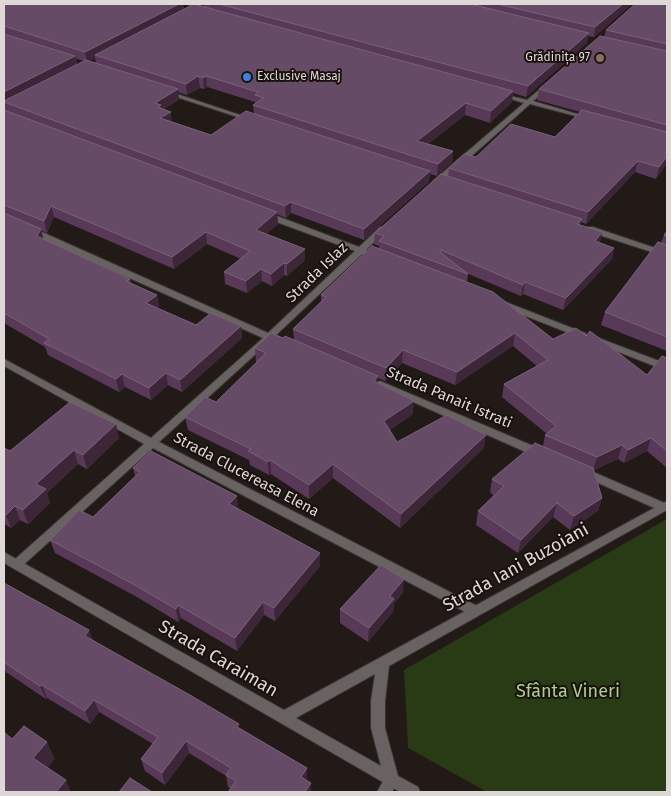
<!DOCTYPE html>
<meta charset="utf-8">
<style>
body{margin:0}
#map{position:relative;width:671px;height:796px;overflow:hidden;background:#211a16;font-family:"Fira Sans",sans-serif}
canvas{display:block}
.frame{position:absolute;inset:0;border:5px solid #ded8d6;pointer-events:none}
</style>
<div id="map">
<canvas width="671" height="796"></canvas>
<div class="frame"></div>
</div>
<script>
const c = document.querySelector('canvas').getContext('2d');
c.lineJoin = 'round';
function paint(path, color) {
  c.fillStyle = color;
  c.fill(path, 'evenodd');
}
function toPath(rows) {
  const path = new Path2D();
  for (const r of rows) {
    path.moveTo(r[0], r[1]);
    for (let i = 2; i < r.length; i += 2) path.lineTo(r[i], r[i + 1]);
  }
  return path;
}
function trace(path, color, width, dash) {
  c.strokeStyle = color;
  c.lineWidth = width;
  c.lineCap = dash ? 'butt' : 'round';
  c.setLineDash(dash || []);
  c.stroke(path);
}
function drawText(font, color, halo, rows, align = 'center') {
  c.font = font + ' "Fira Sans",sans-serif';
  c.lineWidth = 4;
  c.setLineDash([]);
  c.textBaseline = 'middle';
  c.strokeStyle = halo;
  c.fillStyle = color;
  for (const [text, x, y, turn = 0] of rows) {
    c.save();
    c.translate(x, y);
    c.rotate((+turn || 0) * Math.PI / 180);
    c.textAlign = isNaN(turn) ? turn : align;
    if (halo) c.strokeText(text, 0, 0);
    c.fillText(text, 0, 0);
    c.restore();
  }
}
paint(toPath([
 [667,519,667,792,487,792,408,748,404,670]
]), '#283b14');
const minor = toPath([
 [545,85,550,86,533,101,591,118,591,120,530,104,439,185,433,185,433,181,524,103,498,95,498,93,527,100,545,85],
 [164,91,168,91,255,120,250,121,164,93,164,91],
 [263,213,269,213,359,247,380,227,383,227,387,229,366,250,369,252,368,254,362,254,275,336,279,339,277,341,270,341,159,442,479,607,481,611,479,615,475,616,471,615,153,448,21,567,17,569,13,567,11,564,13,561,144,444,4,366,4,359,151,438,263,338,27,232,27,228,33,228,268,333,355,251,263,217,263,213],
 [587,227,593,227,667,252,667,257,587,231,587,227],
 [503,301,585,333,587,335,585,337,579,337,500,306,499,304,500,302,503,301],
 [596,337,667,364,667,371,593,342,591,340,596,337],
 [380,381,545,451,546,454,545,457,541,458,537,457,377,386,375,384,377,382,380,381],
 [584,468,667,504,667,510,663,511,659,510,580,475,579,472,580,469,584,468],
 [392,772,397,774,399,779,392,792,377,792,387,774,392,772]
]);
const tertiary = toPath([
 [667,501,667,510,389,666,385,701,385,728,398,776,418,787,420,792,400,792,4,563,4,552,284,710,667,501],
 [375,674,371,701,371,728,381,766,296,718,375,674]
]);
trace(minor, '#3b3531', 2);
trace(tertiary, '#3b3531', 2);
paint(minor, '#686362');
paint(tertiary, '#686362');
paint(toPath([
 [4,4,200,4,198,5,204,7,204,4,632,4,594,37,588,36,587,43,526,97,513,93,512,102,490,123,465,115,428,144,453,151,452,162,437,176,430,174,429,182,364,240,291,213,286,218,277,214,278,224,266,234,305,249,305,260,287,276,284,275,272,286,262,281,247,293,225,284,224,272,241,259,207,244,174,269,54,217,47,233,41,230,43,239,130,279,131,284,157,295,159,307,157,308,196,325,241,326,242,338,182,392,168,385,151,400,125,387,119,392,48,355,45,347,4,323,4,110,5,110,4,107],
 [183,4,190,6,184,9],
 [76,58,77,59,84,61,77,65],
 [95,58,96,63,89,61],
 [207,87,255,102,255,104,253,105,254,114,211,135,172,122,164,109,179,100,178,92,187,95,200,88,204,89],
 [667,4,667,163,656,179,635,172,586,224,581,222,580,225,600,243,614,248,612,259,563,310,523,294,521,296,466,273,468,274,467,283,553,339,586,336,647,375,666,357,667,352,667,468,647,451,624,463,618,459,594,470,602,498,598,511,570,530,553,517,518,553,476,525,478,511,494,496,490,492,492,479,543,446,545,435,547,434,502,397,504,384,537,366,513,346,455,385,402,363,385,381,378,378,378,383,413,414,390,430,397,442,484,448,400,528,333,478,309,499,271,474,269,475,250,465,249,460,188,430,185,417,216,402,257,362,256,362,255,348,283,338,294,340,293,329,321,302,321,295,379,249,379,246,374,244,375,233,448,176,449,168,476,157,555,137,580,112,537,100,539,89,604,37,606,30],
 [667,231,667,351,601,325,605,312,661,243,664,235],
 [119,438,87,469,78,464,47,493,50,503,28,524,20,520,11,528,4,524,4,448,10,451],
 [133,468,238,508,320,566,275,621,264,615,237,651,181,618,178,622,137,597,55,553,50,540,93,517,135,476],
 [4,583,93,640,307,768,307,781,231,789,228,787,226,776,189,753,165,785,145,771,141,759,153,744,99,712,90,724,47,698,46,699,6,672,5,674,4,673],
 [403,593,394,603,393,612,368,642,340,623,340,609]
]), '#583a58');
paint(toPath([
 [179,4,183,4,184,11,95,55,95,58,87,62,85,52],
 [623,4,632,4,594,37,595,27],
 [589,33,587,43,526,97,528,86],
 [75,56,77,66,4,102,4,92],
 [198,76,200,88,187,95,186,84],
 [206,76,207,87,204,89,203,78],
 [178,89,179,100,162,110,163,116,155,103],
 [513,91,512,102,490,123,491,111],
 [466,103,465,115,416,153,417,141],
 [171,112,172,122,160,118],
 [453,151,452,162,437,176,438,164],
 [667,156,667,163,656,179,659,167],
 [638,161,635,172,586,224,588,212],
 [430,171,429,182,364,240,364,229],
 [291,202,291,213,286,218,285,206],
 [51,206,54,217,47,233,44,221],
 [277,212,278,224,257,241,256,230],
 [41,229,44,241,37,236],
 [206,232,207,244,174,269,172,257],
 [602,232,600,244,595,241],
 [614,248,612,259,563,310,566,298],
 [305,249,305,260,287,276,287,264],
 [284,263,284,275,272,286,271,274],
 [261,269,262,281,247,293,246,281],
 [525,282,523,294,521,296,523,285],
 [157,295,159,307,148,316,146,303],
 [241,326,242,338,182,392,180,380],
 [515,333,513,346,455,385,457,372],
 [403,350,402,363,385,381,386,368],
 [166,373,168,385,151,400,149,388],
 [122,374,125,387,119,392,116,379],
 [378,376,377,389,374,381],
 [414,401,413,414,384,434,384,421],
 [116,424,119,438,87,469,83,455],
 [486,435,484,448,400,528,401,514],
 [651,438,647,451,624,463,628,450],
 [622,445,618,459,593,470,597,457],
 [74,450,78,464,47,493,50,503,28,524,23,510,36,484],
 [270,460,271,474,269,475,268,462],
 [333,464,333,478,309,499,309,485],
 [237,496,238,510,229,504],
 [602,498,598,511,570,530,574,516],
 [557,503,553,517,518,553,521,540],
 [15,506,20,520,11,528,6,515],
 [320,553,320,566,275,621,274,608],
 [404,579,403,593,394,603,393,612,368,642,369,628,390,596],
 [263,602,264,615,237,651,235,638],
 [178,605,181,618,178,622,176,609],
 [89,630,94,643,85,636],
 [4,667,6,672,5,674,4,672],
 [42,685,47,698,46,699,40,686],
 [94,700,99,712,90,724,85,711],
 [186,741,189,753,165,785,162,773],
 [47,742,55,759,42,775,33,758],
 [307,768,307,780,302,789,301,777],
 [66,780,71,792,56,792],
 [311,783,311,792,305,792]
]), '#3c2638');
const building = toPath([
 [4,4,179,4,85,52,4,26,4,4],
 [194,4,513,91,491,111,466,103,417,141,453,151,438,164,253,105,264,98,255,95,258,92,206,76,203,78,198,76,186,84,95,55,194,4],
 [219,4,470,4,589,33,528,86,219,4],
 [497,4,623,4,595,27,497,4],
 [635,4,667,4,667,44,606,30,635,4],
 [4,34,75,56,4,92,4,34],
 [600,36,667,51,667,125,539,89,600,36],
 [86,60,178,89,155,103,161,105,158,107,171,112,160,118,211,135,246,111,430,171,364,229,291,202,285,206,4,102,4,101,86,60],
 [4,110,277,212,256,230,305,249,287,264,284,263,271,274,261,269,246,281,224,272,250,251,206,232,172,257,51,206,44,221,4,205,4,110],
 [582,110,667,132,667,156,659,167,638,161,588,212,449,168,464,154,476,157,511,124,555,137,582,110],
 [441,174,582,219,577,224,602,232,595,241,614,248,566,298,525,282,523,285,441,250,440,252,468,274,379,241,384,236,375,233,441,174],
 [4,213,41,229,37,236,130,279,126,281,157,295,146,303,196,325,211,313,241,326,180,380,166,373,149,388,122,374,116,379,44,343,49,339,4,313,4,213],
 [667,231,667,236,664,235,667,231],
 [658,242,667,245,667,337,605,312,658,242],
 [372,246,493,292,553,339,576,328,586,336,590,331,647,375,662,356,667,358,667,451,651,438,628,450,622,445,597,457,545,435,556,426,504,384,548,360,515,333,457,372,403,350,386,368,293,329,326,297,321,295,372,246],
 [271,333,283,338,285,336,378,376,374,381,414,401,384,421,397,442,447,415,486,435,401,514,333,464,309,485,270,460,268,462,248,451,251,449,185,417,205,397,216,402,266,353,255,348,271,333],
 [70,402,116,424,83,455,74,450,36,484,46,489,23,510,15,506,6,515,4,514,4,448,10,451,70,402],
 [535,443,593,468,602,498,574,516,557,503,521,540,478,511,504,486,492,479,535,443],
 [151,451,237,496,229,504,320,553,274,608,263,602,235,638,178,605,176,609,133,584,50,540,79,510,93,517,140,472,133,468,151,451],
 [381,565,404,579,390,596,394,599,369,628,340,609,381,565],
 [4,583,89,630,85,636,190,695,239,724,237,727,307,768,301,777,311,783,305,792,228,792,236,781,226,775,231,768,186,741,162,773,141,759,158,737,94,700,85,711,42,685,40,686,4,662,4,583],
 [24,726,47,742,33,758,66,780,56,792,4,792,4,732,12,739,24,726],
 [130,778,152,792,119,792,130,778]
]);
paint(building, '#664b66');
trace(building, '#796178', 1);
for (const [x, y, r, color] of [
 [600,58,5,"#8d6e63"],
 [247,77,5,"#3f7fe0"]
]) {
  const dot = new Path2D();
  dot.arc(x, y, r, 0, 2 * Math.PI);
  c.fillStyle = color;
  c.fill(dot);
  trace(dot, '#18110d', 2);
}
drawText('12px', '#ded8d6', '#18110d', [
 ["Grădinița 97",590,58],
 ["Exclusive Masaj",257,77,"left"]
], 'right');
drawText('15px', '#ded8d6', '#18110d', [
 ["Strada Islaz",317,273,-44],
 ["Strada Panait Istrati",449,398,23],
 ["Strada Clucereasa Elena",246,475,28]
]);
drawText('18px', '#ded8d6', '#18110d', [
 ["Strada Iani Buzoiani",516,568,-29],
 ["Strada Caraiman",218,659,30]
]);
drawText('18px', '#abce8a', '#18110d', [
 ["Sfânta Vineri",568,692]
]);
</script>
